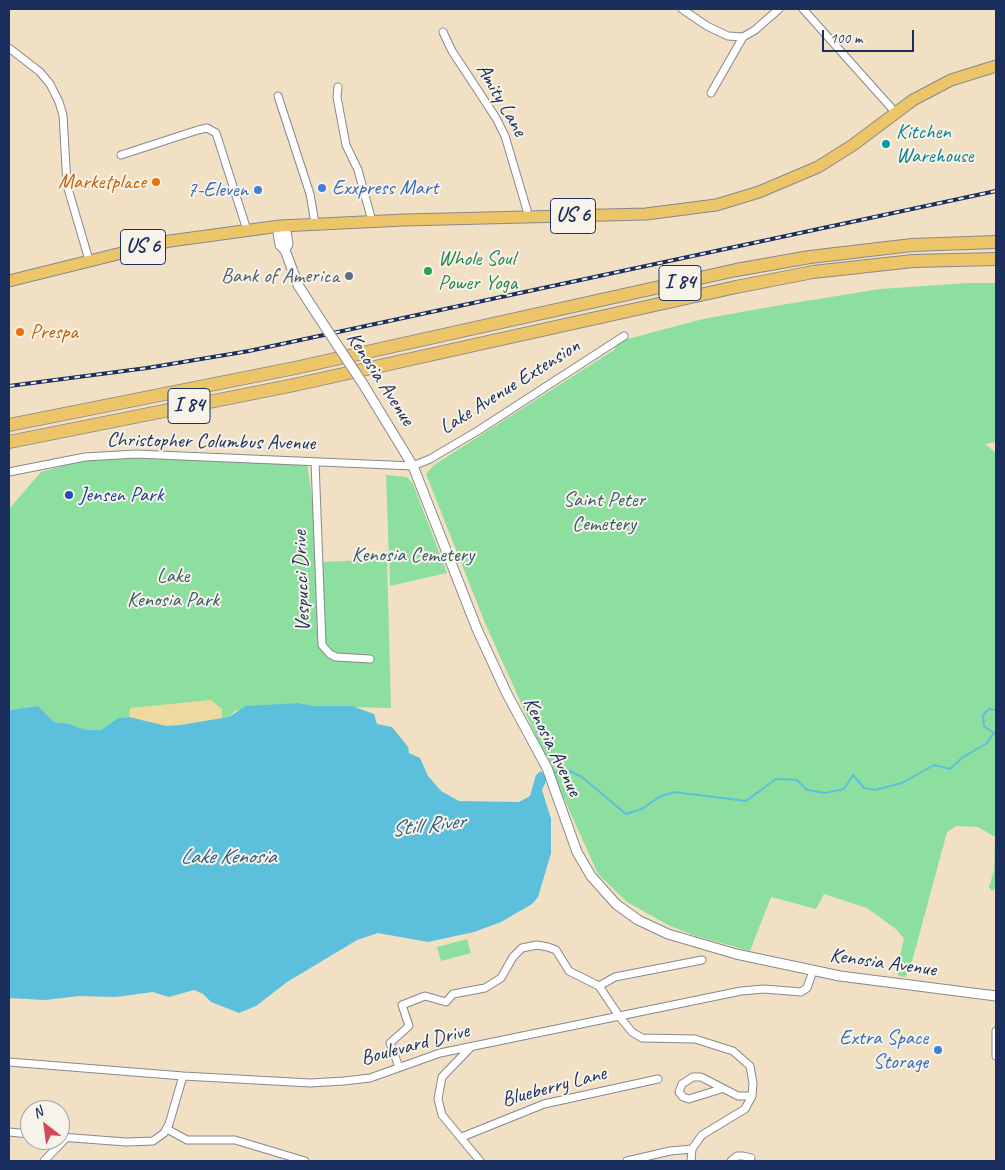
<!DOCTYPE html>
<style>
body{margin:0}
#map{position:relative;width:1005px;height:1170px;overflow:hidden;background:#f1e0c3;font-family:Caveat,sans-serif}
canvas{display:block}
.frame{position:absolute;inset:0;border:10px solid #1b2f5e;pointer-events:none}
.north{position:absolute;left:20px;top:1100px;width:50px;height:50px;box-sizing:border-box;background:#f7f3e8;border:1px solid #9fa5b1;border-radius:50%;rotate:330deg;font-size:14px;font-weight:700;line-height:20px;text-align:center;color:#1b2f5e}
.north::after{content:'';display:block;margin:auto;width:18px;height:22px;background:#d1495b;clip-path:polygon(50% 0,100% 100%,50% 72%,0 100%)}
.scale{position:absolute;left:822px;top:30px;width:92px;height:22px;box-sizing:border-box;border:2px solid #1b2f5e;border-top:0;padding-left:6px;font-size:15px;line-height:18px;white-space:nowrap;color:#1b2f5e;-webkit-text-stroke:4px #f7f3e8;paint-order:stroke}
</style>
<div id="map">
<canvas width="1005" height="1170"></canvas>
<div class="frame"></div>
<div class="north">N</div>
<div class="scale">100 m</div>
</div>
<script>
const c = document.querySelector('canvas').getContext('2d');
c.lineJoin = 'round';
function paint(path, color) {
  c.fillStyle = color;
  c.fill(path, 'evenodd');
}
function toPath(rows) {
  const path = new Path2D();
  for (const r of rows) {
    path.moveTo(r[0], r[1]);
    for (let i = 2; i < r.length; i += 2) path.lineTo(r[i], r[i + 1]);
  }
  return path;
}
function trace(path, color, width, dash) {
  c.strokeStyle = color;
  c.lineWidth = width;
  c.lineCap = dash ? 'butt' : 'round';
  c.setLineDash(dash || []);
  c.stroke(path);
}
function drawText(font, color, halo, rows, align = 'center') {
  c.font = font + ' Caveat,sans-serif';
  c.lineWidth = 4;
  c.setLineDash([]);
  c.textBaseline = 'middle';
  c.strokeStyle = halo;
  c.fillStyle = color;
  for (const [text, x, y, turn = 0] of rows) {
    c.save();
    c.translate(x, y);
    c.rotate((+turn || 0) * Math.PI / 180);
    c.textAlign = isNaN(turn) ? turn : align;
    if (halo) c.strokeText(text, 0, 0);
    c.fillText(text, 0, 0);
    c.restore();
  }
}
paint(toPath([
 [967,283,996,283,996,442,985,444,996,453,996,887,992,891,989,887,994,871,995,837,978,827,956,826,947,832,910,969,905,977,899,976,896,971,904,939,897,930,867,908,824,894,816,909,771,897,750,951,696,936,670,926,627,902,598,874,485,623,426,474,434,465,614,350,620,341,703,319,775,306,880,289],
 [133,452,307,463,321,562,387,559,391,708,315,706,299,703,235,711,229,717,218,720,204,720,166,726,129,717,118,718,101,730,86,730,69,724,54,722,38,706,9,710,9,509,41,472,81,461],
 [386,475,407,477,413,484,447,573,390,586],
 [467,939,471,953,441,961,437,947]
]), '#8ddf9f');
paint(toPath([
 [211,700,222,709,222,719,166,726,129,717,130,708]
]), '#eeda9e');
paint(toPath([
 [299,703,315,706,352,706,374,714,377,724,392,727,408,747,409,753,420,758,428,776,441,791,459,801,519,802,530,796,536,775,541,771,547,779,542,790,551,819,551,853,538,897,532,904,501,922,474,932,428,942,378,933,357,940,287,982,256,1006,239,1013,211,1002,203,994,194,990,169,997,153,992,116,997,79,996,45,1000,9,998,9,710,38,706,54,722,69,724,86,730,101,730,118,718,129,717,166,726,180,725,229,717,246,706]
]), '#5cbfdb');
trace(toPath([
 [552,774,565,769,582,777,626,814,642,809,659,797,674,792,746,801,776,779,797,780,807,790,825,793,844,789,853,775,864,788,875,790,902,783,934,765,950,769,963,757,986,744,994,733,984,726,983,715,989,709,996,710]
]), '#5cbfdb', 2);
const minor = toPath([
 [682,9,707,26,728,36,743,37],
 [803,9,895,112],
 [443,32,452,51,496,118,505,136,529,217],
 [9,48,40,72,50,84,59,102,63,115,67,185,89,260],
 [338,87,337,97,346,145,358,170,372,221],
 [711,93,743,37,755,30,779,9],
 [278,96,310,194,315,223],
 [121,155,198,130,207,128,216,133,247,230],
 [315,462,322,645,330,654,336,657,370,659],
 [9,472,85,457,136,454,413,466,430,459,479,430,624,336],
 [599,986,615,977,702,960],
 [996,1031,996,1056],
 [470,1048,442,1077,438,1099,442,1115,480,1161],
 [9,1062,183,1076,310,1083,344,1081,370,1078,440,1053,741,991,764,989,801,992,807,988,813,971],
 [399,1067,390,1043,409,1026,402,1005,425,996,446,1002,453,994,485,988,501,978,513,957,522,948,537,945,548,947,556,950,569,971,599,986,619,1016,632,1032,642,1038,695,1039,733,1051,750,1066,753,1083,752,1096,745,1109,702,1135,692,1149,691,1161],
 [721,1089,689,1099,683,1097,679,1092,682,1084,693,1077,701,1077,738,1096,752,1096],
 [167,1129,187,1140,235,1140,305,1161],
 [9,1132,30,1134],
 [60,1137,126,1142,153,1141,164,1133,169,1124,183,1076],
 [462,1137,544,1104,658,1079],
 [44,1161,67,1137],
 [627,1161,670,1151,692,1149],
 [731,1161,737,1156,743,1156,751,1158,748,1161]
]);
const tertiary = toPath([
 [285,250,288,244,286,231,280,226,278,232,280,245,285,250,298,285,318,316],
 [363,384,413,466,477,629,507,694,547,768,577,852,591,876,616,904,638,920,668,934,736,954,840,976,996,996]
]);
const primary = toPath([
 [9,281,170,241,280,226,404,220,646,214,716,205,759,192,818,167,853,145,913,100,951,80,996,66]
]);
const motorway = toPath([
 [9,425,295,368,736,270,810,257,912,245,996,242],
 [9,442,294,385,736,287,813,272,913,261,996,259]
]);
trace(minor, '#868890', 9);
trace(tertiary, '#868890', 11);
trace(primary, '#868890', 13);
trace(motorway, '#868890', 14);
trace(minor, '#fff', 7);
trace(tertiary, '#fff', 9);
trace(primary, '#edc569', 11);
trace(motorway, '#edc569', 12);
const rail = toPath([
 [9,386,147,368,249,351,996,191]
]);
trace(rail, '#1b2f5e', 4);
trace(rail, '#f7f3e8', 2, [5.5]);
const tertiaryBridge = toPath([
 [318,316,363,384]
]);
trace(tertiaryBridge, '#868890', 11, []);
trace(tertiaryBridge, '#fff', 9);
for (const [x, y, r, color] of [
 [886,144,5,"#0f9aa8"],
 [156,182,5,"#e8710a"],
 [322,188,5,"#3f7fe0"],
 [258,190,5,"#3f7fe0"],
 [428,271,5,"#2e9e5b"],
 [349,276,5,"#5c6f8a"],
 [20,332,5,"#e8710a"],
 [69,495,5,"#1a4fb4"],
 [938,1050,5,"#3f7fe0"]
]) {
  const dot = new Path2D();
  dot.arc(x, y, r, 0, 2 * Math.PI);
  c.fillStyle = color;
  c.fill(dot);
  trace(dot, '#f7f3e8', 2);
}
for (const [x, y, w] of [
 [573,216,45],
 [143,247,45],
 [680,283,42],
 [189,406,42]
]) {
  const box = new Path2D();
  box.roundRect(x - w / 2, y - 17.5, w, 35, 4);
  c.fillStyle = '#f7f3e8';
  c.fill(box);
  trace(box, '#1b2f5e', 1);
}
drawText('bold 20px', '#1b2f5e', null, [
 ["US 6",573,216],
 ["US 6",143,247],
 ["I 84",680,283],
 ["I 84",189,406]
]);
drawText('21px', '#1b2f5e', '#f7f3e8', [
 ["Amity Lane",501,100,60],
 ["Kenosia Avenue",380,379,57],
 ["Lake Avenue Extension",510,387,-32],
 ["Christopher Columbus Avenue",211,442,1],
 ["Vespucci Drive",302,581,-92],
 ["Kenosia Avenue",552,747,64],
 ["Kenosia Avenue",883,963,8],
 ["Boulevard Drive",415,1045,-15],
 ["Blueberry Lane",554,1087,-15]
]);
drawText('21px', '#0d838f', '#f7f3e8', [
 ["Kitchen",896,132],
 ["Warehouse",896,156]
], 'left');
drawText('21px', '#c56008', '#f7f3e8', [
 ["Marketplace",146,182],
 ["Prespa",30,332,"left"]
], 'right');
drawText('21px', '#366cbe', '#f7f3e8', [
 ["Exxpress Mart",332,188,"left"],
 ["7-Eleven",248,190],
 ["Extra Space",928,1038],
 ["Storage",928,1062]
], 'right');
drawText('21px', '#27864d', '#f7f3e8', [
 ["Whole Soul",438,259],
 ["Power Yoga",438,283]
], 'left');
drawText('21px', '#4e5e75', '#f7f3e8', [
 ["Bank of America",339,276]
], 'right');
drawText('21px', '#164399', '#f7f3e8', [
 ["Jensen Park",79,495]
], 'left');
drawText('21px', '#385b6e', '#f7f3e8', [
 ["Saint Peter",604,500],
 ["Cemetery",604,524],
 ["Kenosia Cemetery",413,555],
 ["Lake",173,576],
 ["Kenosia Park",173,600]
]);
drawText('italic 22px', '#2e5a84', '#f7f3e8', [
 ["Still River",428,826,-7],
 ["Lake Kenosia",228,857]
]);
</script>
